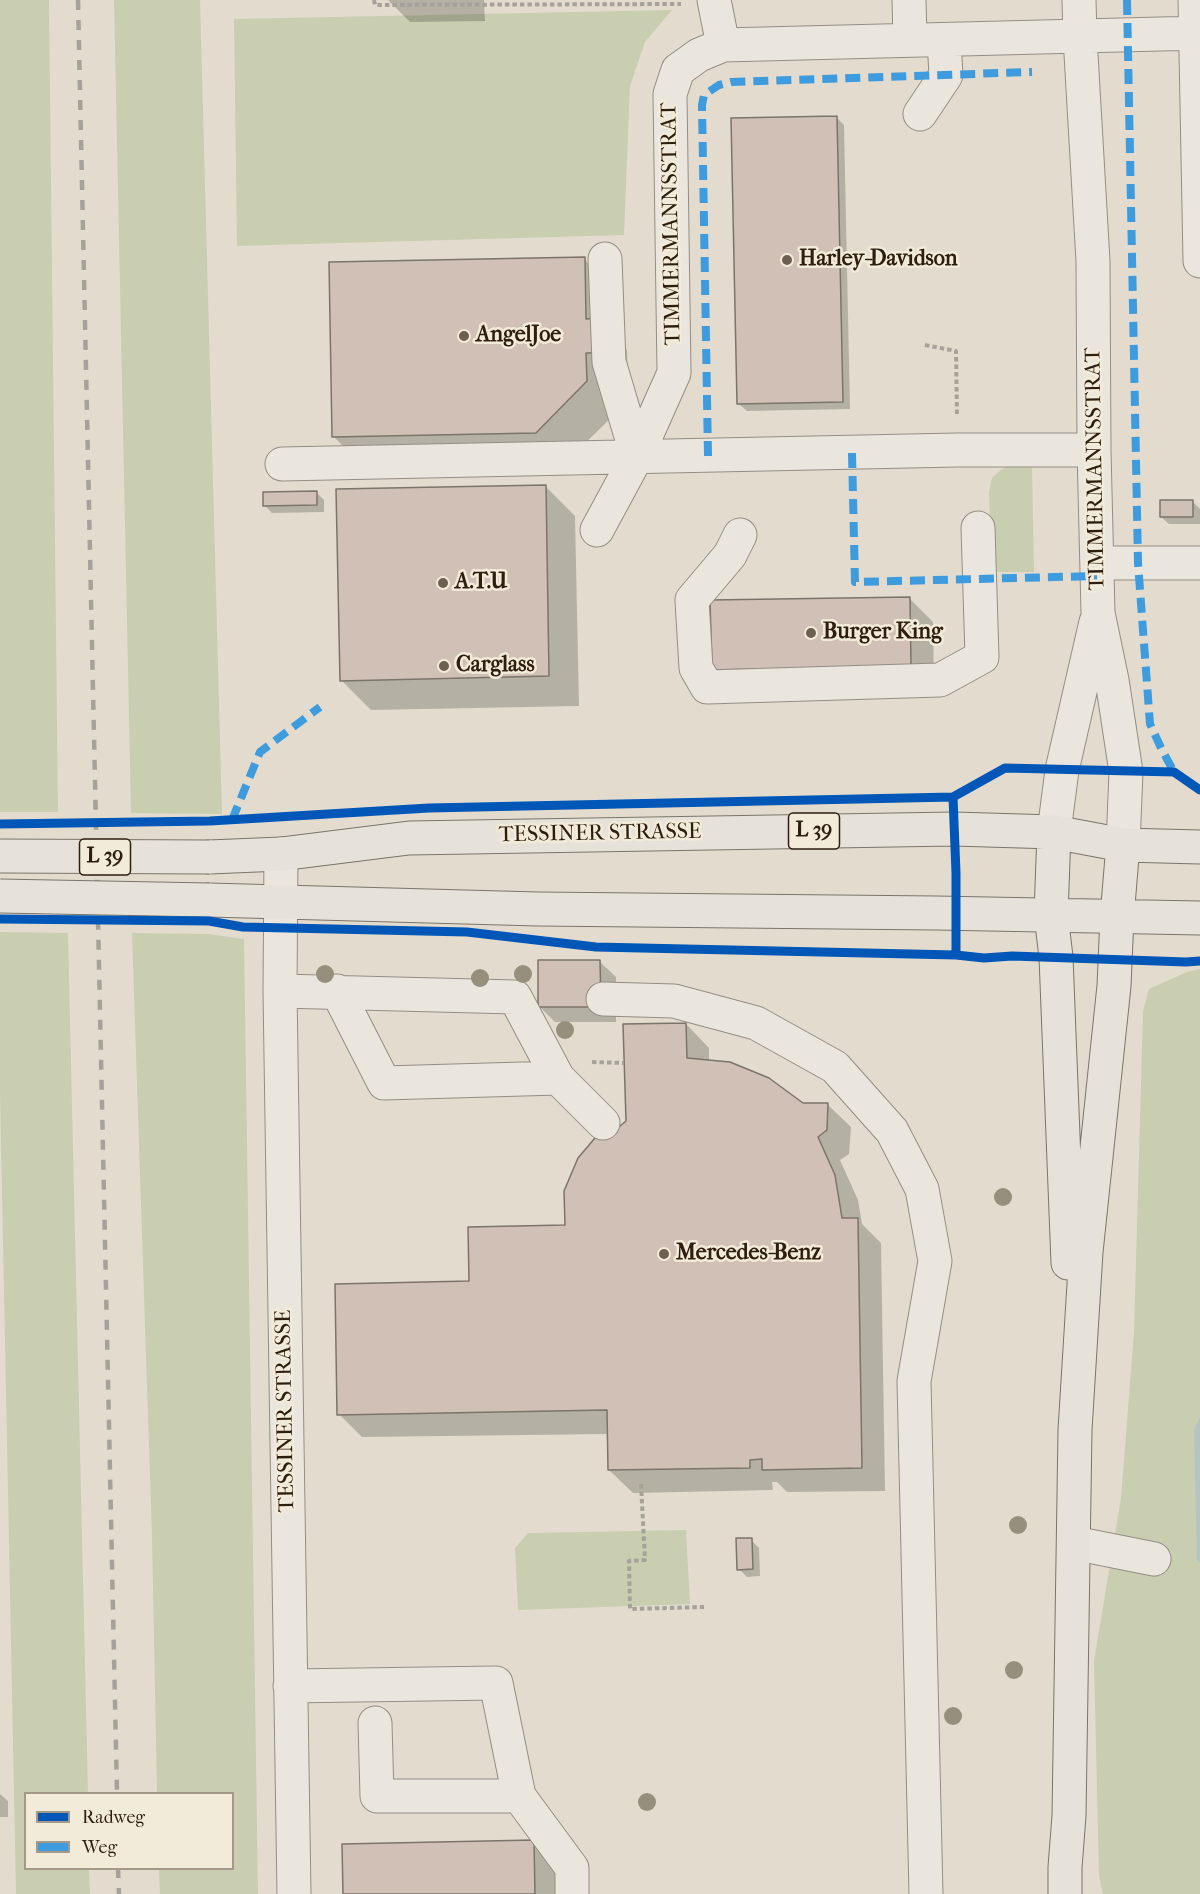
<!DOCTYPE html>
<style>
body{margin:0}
#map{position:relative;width:1200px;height:1894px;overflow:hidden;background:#e3dcce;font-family:"IM FELL French Canon",serif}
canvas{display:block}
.legend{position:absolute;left:24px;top:1792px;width:210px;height:78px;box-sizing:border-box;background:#f3ebd9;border:2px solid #a49988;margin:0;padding:8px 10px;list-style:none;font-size:18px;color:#2e1e0e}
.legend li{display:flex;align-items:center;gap:12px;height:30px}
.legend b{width:30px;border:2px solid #a49988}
</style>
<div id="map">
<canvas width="1200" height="1894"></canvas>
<ul class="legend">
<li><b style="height:8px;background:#0057b8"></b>Radweg</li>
<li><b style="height:8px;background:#3d9bde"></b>Weg</li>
</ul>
</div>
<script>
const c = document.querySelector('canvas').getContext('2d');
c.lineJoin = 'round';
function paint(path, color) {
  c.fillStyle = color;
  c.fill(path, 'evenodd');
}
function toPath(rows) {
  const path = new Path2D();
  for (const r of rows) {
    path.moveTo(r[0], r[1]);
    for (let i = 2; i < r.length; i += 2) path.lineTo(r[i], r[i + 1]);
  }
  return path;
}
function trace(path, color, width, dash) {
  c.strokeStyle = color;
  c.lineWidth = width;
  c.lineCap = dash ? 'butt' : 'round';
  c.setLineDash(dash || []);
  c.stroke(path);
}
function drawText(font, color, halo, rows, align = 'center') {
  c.font = font + ' "IM FELL French Canon",serif';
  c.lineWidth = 5;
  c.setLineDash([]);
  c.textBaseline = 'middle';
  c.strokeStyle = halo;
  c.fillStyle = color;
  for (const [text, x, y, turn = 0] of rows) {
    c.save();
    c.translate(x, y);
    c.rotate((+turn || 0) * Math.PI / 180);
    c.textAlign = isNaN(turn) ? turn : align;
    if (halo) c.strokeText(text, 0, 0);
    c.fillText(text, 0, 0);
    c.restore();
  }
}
paint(toPath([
 [0,0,49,0,58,812,0,812],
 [114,0,200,0,222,814,131,813],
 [672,10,645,42,630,86,624,235,237,246,234,19],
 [1013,465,1032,465,1034,572,991,572,989,492,992,478,1002,469],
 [0,932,68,933,88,1793,26,1794,26,1868,89,1869,90,1894,16,1894,0,1092],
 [132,933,209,934,244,939,258,1894,160,1894,159,1869,232,1868,232,1794,157,1793,152,1537],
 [1200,969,1200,1894,1103,1894,1099,1876,1094,1661,1121,1498,1134,1332,1143,1011,1149,989,1187,972],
 [686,1530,690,1604,518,1610,515,1548,528,1533]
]), '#c9ceb0');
paint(toPath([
 [1200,1417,1200,1563,1197,1560,1194,1430]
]), '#b3c4c4');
paint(toPath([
 [388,0,484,0,485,21,410,22],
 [836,117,844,125,850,409,747,411,739,404],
 [584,259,614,289,615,338,627,350,628,382,617,412,566,462,364,467,333,436],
 [545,486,575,516,579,706,371,710,341,680],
 [316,492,324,500,324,512,272,513,264,505],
 [1192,501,1200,509,1200,524,1169,524,1161,517],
 [909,598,933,622,934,689,736,693,713,669],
 [600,962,616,977,616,1022,555,1022,539,1006],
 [686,1024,709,1048,709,1062,803,1105,827,1104,851,1127,849,1154,840,1160,858,1200,862,1224,881,1243,885,1491,787,1492,777,1482,772,1482,773,1490,633,1493,609,1470,609,1434,362,1437,339,1414,471,1283,566,1226,606,1140,627,1122],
 [751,1540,759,1548,760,1576,747,1577,739,1569],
 [0,1794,8,1801,8,1817,0,1817],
 [533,1841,563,1872,564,1894,345,1894]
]), '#0003');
const building = toPath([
 [837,116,843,402,737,404,731,118,837,116],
 [585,257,586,319,598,318,598,353,586,353,587,381,536,433,332,437,329,262,585,257],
 [546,485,549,676,340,681,336,489,546,485],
 [317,491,317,505,263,506,263,492,317,491],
 [1160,500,1193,500,1193,517,1160,517,1160,500],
 [910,597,911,666,712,670,710,600,910,597],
 [538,960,600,960,601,1007,538,1007,538,960],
 [686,1023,687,1058,730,1062,769,1078,803,1103,828,1103,827,1130,818,1137,835,1175,842,1218,858,1218,862,1468,762,1470,762,1459,750,1460,750,1468,608,1470,607,1410,337,1415,335,1284,469,1281,468,1227,565,1225,564,1191,578,1158,600,1132,606,1138,626,1121,623,1024,686,1023],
 [736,1538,752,1538,753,1569,737,1570,736,1538],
 [534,1840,535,1894,343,1894,342,1844,534,1840]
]);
paint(building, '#d1c0b5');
trace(building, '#7a746a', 1.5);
const minor = toPath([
 [714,0,723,45],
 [909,0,910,40],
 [1079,0,1080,37,1093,261,1094,450,1098,613,1112,680,1126,772,1123,845],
 [1195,0,1200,261],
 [920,114,946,75,944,40],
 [605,259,609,362,637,456],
 [282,464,958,450,1094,450],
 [597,530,637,456,674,373,670,94,678,70,699,55,723,45,1200,33],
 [740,535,730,555,692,600,696,668,707,687,940,680,982,657,978,528],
 [1097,563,1200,563],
 [1054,832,1062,770,1096,622],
 [281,854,280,991,294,1894],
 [280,991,515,997,558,1078,603,1123],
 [337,991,384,1083,558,1078],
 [603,999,674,1001,756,1023,835,1067,892,1131,922,1189,935,1261,914,1381,926,1894],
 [1074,1543,1154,1559],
 [290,1686,496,1683,519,1796,572,1868,572,1894],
 [375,1723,377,1796,519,1796]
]);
const major = toPath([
 [209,857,281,854,409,838,954,829,1054,832,1123,845,1200,847],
 [209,900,538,909,936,913,1200,918],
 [1051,915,1054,832],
 [1117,917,1123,845]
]);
const highway = toPath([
 [1051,915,1056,957,1068,1263],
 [1065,1894,1065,1867,1069,1816,1075,1430,1086,1252,1114,986,1117,917]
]);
trace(minor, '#948d84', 35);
trace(major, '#7a746a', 35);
trace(highway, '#7a746a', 35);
trace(toPath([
 [374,0,375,5,681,4],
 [925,345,956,351,957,415],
 [592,1062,624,1063],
 [641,1484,645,1560,629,1561,630,1609,704,1607]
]), '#a6a19a', 4, [4.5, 3]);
trace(minor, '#eae6de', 33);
trace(major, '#e6e2d9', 33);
trace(highway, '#e6e2d9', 33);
trace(toPath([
 [78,0,117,1794],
 [118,1868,119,1894]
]), '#a6a19a', 4.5, [10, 10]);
const majorBridge = toPath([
 [0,856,209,857],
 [0,896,209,900]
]);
trace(majorBridge, '#7a746a', 35, []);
trace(majorBridge, '#e6e2d9', 33);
trace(toPath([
 [1127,0,1138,563,1150,724,1162,750,1174,772,1178,775],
 [852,453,855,582,1097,576],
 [708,456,702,105,704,95,719,85,731,82,1032,72],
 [232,820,260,752,320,707]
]), '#3d9bde', 8, [15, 8]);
trace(toPath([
 [953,797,956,873,956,955],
 [0,824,210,821,429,808,953,797,1005,768,1174,772,1200,790],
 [0,919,209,921,243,927,467,932,596,947,956,955,984,958,1012,956,1186,962,1200,961]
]), '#0057b8', 9);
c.fillStyle = '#958f7b';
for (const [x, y] of [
 [325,974],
 [523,974],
 [480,978],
 [565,1030],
 [1003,1197],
 [1018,1525],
 [1014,1670],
 [953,1716],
 [647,1802]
]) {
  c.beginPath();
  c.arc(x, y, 9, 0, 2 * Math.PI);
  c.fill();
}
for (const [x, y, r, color] of [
 [787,260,6,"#6d6051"],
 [464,336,6,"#6d6051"],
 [443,583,6,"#6d6051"],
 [811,633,6,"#6d6051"],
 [444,666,6,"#6d6051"],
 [664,1254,6,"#6d6051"]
]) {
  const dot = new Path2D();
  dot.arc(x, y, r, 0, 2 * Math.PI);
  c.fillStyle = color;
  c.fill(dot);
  trace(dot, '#f3ebd9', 2);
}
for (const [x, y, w] of [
 [814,831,51],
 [105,857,51]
]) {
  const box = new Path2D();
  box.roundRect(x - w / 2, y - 18, w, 36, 4.5);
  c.fillStyle = '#f3ebd9';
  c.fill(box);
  trace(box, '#2e1e0e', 1.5);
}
drawText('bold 21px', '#2e1e0e', null, [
 ["L 39",814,831],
 ["L 39",105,857]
]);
drawText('22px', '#2e1e0e', '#f3ebd9', [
 ["TIMMERMANNSSTRAT",672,224,-91],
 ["TIMMERMANNSSTRAT",1096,469,-91],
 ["TESSINER STRASSE",600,834,-1],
 ["TESSINER STRASSE",286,1411,-91]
]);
drawText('bold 22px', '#2e1e0e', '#f3ebd9', [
 ["Harley-Davidson",799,260],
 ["AngelJoe",476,336],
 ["A.T.U",455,583],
 ["Burger King",823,633],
 ["Carglass",456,666],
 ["Mercedes-Benz",676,1254]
], 'left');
</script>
